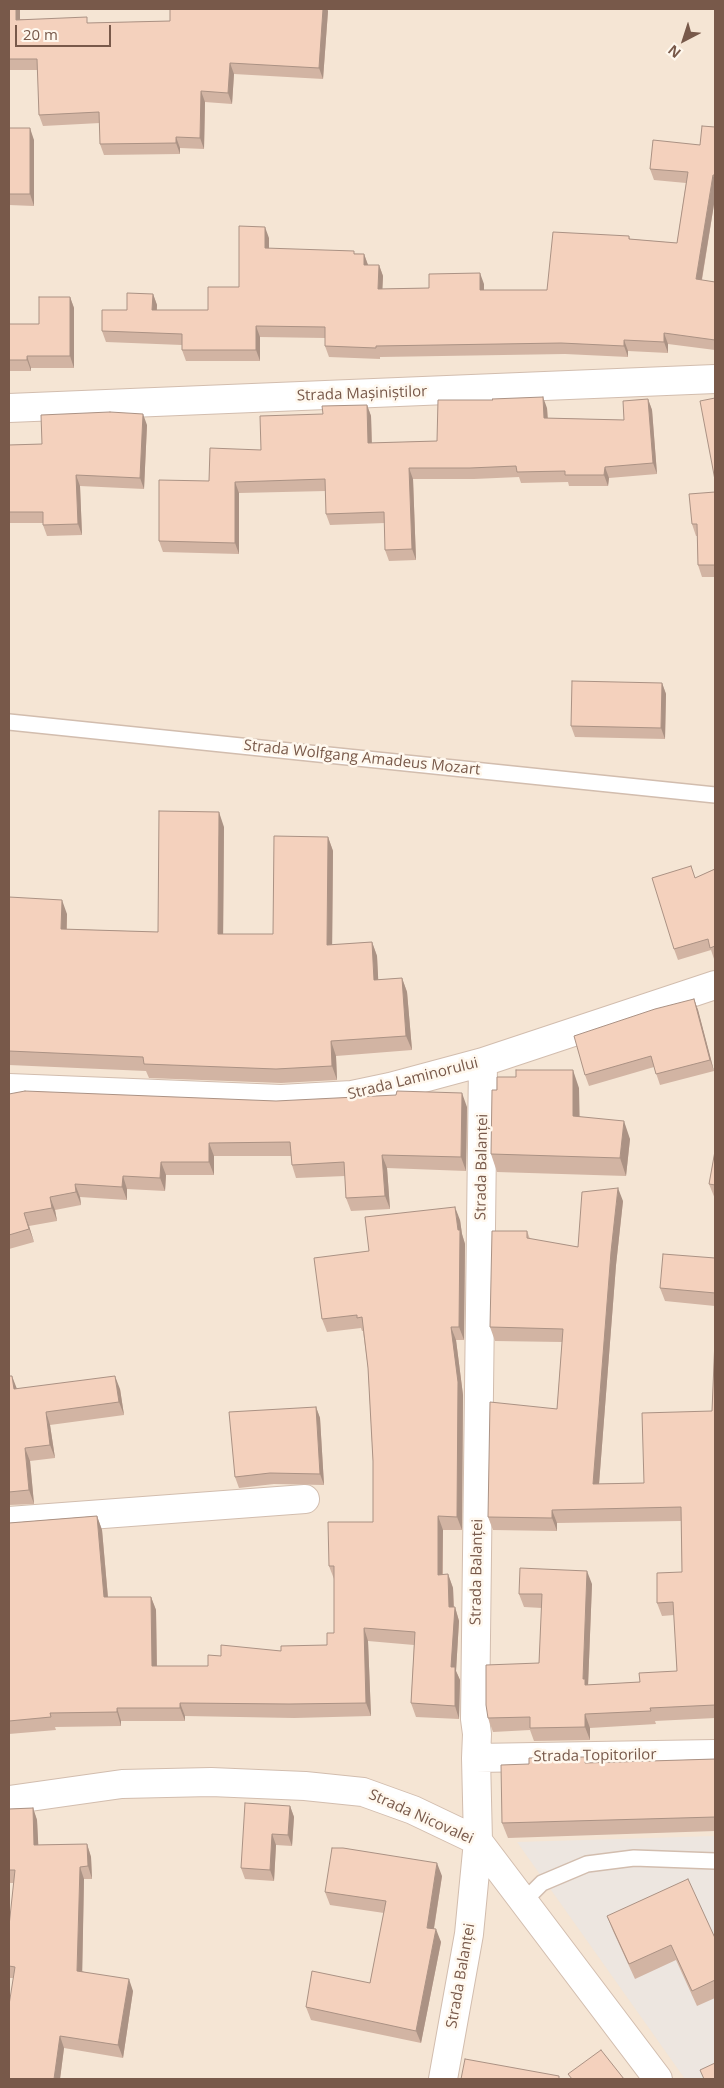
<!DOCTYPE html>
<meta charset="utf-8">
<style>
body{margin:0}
#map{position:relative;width:724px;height:2088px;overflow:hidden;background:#fdf4e6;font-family:"Open Sans",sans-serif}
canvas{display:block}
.frame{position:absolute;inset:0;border:10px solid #78594a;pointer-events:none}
.north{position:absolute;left:659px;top:15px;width:50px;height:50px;-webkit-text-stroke:4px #fff8ee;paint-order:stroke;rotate:220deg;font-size:14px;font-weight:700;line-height:20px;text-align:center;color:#78594a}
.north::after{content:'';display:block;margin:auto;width:18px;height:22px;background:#78594a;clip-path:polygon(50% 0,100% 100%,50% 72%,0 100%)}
.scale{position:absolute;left:15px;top:25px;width:96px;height:22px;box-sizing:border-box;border:2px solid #78594a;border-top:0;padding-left:6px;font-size:15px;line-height:18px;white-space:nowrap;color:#78594a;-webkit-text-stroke:4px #fff8ee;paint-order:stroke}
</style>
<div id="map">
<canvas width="724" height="2088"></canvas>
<div class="frame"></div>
<div class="north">N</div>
<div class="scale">20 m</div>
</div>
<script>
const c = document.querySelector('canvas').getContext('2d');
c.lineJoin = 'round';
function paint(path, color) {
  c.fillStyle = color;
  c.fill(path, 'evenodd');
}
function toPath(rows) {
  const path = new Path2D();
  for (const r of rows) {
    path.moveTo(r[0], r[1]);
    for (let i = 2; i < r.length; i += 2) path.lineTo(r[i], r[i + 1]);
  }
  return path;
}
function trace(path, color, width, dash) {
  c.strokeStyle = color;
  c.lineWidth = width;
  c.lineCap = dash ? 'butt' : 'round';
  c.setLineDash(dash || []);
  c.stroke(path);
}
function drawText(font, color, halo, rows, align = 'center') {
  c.font = font + ' "Open Sans",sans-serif';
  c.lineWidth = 5;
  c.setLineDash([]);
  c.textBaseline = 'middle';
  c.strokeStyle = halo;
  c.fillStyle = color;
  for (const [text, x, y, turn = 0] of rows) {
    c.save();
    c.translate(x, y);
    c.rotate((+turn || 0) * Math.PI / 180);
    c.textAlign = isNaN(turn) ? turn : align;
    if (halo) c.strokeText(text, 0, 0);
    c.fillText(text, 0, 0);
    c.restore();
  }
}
paint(toPath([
 [9,9,715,9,715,2079,9,2079]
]), '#f5e5d4');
paint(toPath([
 [715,1836,715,2079,685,2079,517,1842]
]), '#ede6e0');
const lane = toPath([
 [9,722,715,795],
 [524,1901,542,1883,587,1864,634,1858,715,1861]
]);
const street = toPath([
 [9,408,715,379],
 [9,1088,281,1099,352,1095,390,1087,483,1062,715,985],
 [9,1521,305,1499],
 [476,1758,715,1754],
 [9,1800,122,1784,211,1782,305,1786,363,1792,413,1810,478,1841,658,2079],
 [443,2079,469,1934,478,1841,476,1758,477,1734,475,1719,483,1062]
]);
trace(lane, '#d2bdae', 18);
trace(street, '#d2bdae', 30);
trace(lane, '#fff', 15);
trace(street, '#fff', 28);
paint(toPath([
 [9,9,20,9,20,19,90,23,170,21,170,9,327,9,328,11,323,79,234,74,232,104,205,102,204,149,180,148,180,154,104,155,100,144,100,123,43,126,39,115,38,70,9,70],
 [715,127,715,198,702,280,715,282,715,350,668,344,668,353,628,351,628,357,565,354,380,357,380,359,329,357,325,346,325,338,260,337,260,361,186,361,182,350,182,345,106,342,102,331,127,310,153,294,157,305,157,310,208,310,239,287,269,238,269,249,364,254,368,265,379,265,383,276,382,289,429,288,484,284,484,290,547,290,629,236,630,239,677,243,686,183,654,180,650,169,700,145],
 [9,128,34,140,34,206,9,205],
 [70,297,74,308,74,368,31,368,31,371,9,371,9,324,39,324],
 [648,399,652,410,657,474,609,478,608,486,569,486,568,482,521,483,519,477,474,479,413,479,416,560,389,561,385,550,385,523,330,525,326,514,326,491,239,493,239,554,163,552,159,541,209,481,261,450,323,414,367,405,371,416,372,443,437,441,547,408,548,418,624,420],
 [147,425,144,489,80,486,82,535,47,536,43,525,43,523,9,523,9,445,42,444],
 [715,492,715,577,702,577,698,565,697,536,696,536,692,524],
 [662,683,666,694,665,739,575,737,571,726],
 [224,827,223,934,273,934,328,837,333,851,332,945,372,942,377,956,378,980,402,978,407,992,412,1050,336,1056,337,1080,281,1083,149,1078,146,1071,9,1065,9,897,67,914,67,929,158,932],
 [715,869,715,958,714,959,711,950,678,960,674,949,695,878],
 [694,999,698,1010,714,1071,660,1085,654,1067,589,1086,585,1075],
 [579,1088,579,1116,630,1139,626,1176,497,1172,491,1154],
 [9,1094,467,1107,466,1171,387,1168,390,1209,351,1211,346,1198,345,1176,296,1178,292,1165,291,1156,214,1156,214,1175,166,1175,165,1191,127,1189,127,1200,80,1197,81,1205,55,1210,57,1221,29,1226,34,1242,9,1249],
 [715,1151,715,1199,709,1184],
 [623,1201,616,1265,599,1484,644,1483,712,1411,715,1339,715,1718,655,1721,656,1724,590,1728,590,1740,534,1741,530,1730,493,1732,488,1718,539,1663,542,1608,524,1607,519,1594,592,1584,588,1685,640,1682,677,1671,674,1615,662,1616,657,1603,682,1572,681,1521,557,1523,557,1531,493,1530,488,1517,557,1409,562,1342,495,1341,490,1327,527,1231,530,1239,578,1247],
 [460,1220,462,1234,465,1244,464,1340,456,1340,463,1395,462,1530,443,1530,443,1575,448,1574,453,1588,454,1607,455,1607,459,1621,456,1671,460,1680,459,1719,416,1717,411,1703,414,1645,368,1641,371,1716,294,1718,185,1716,185,1721,121,1721,121,1726,55,1727,56,1730,9,1734,9,1523,97,1516,102,1530,108,1597,151,1597,156,1610,157,1666,208,1666,221,1656,281,1651,327,1645,334,1633,334,1579,329,1566,373,1522,373,1461,368,1368,363,1331,362,1331,361,1328,327,1332,322,1319,369,1251],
 [715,1258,715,1306,665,1301,660,1288],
 [9,1376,17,1389,120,1389,124,1415,50,1425,55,1458,30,1461,34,1504,9,1505],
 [316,1407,320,1418,324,1485,274,1484,239,1488,235,1477],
 [585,1757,587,1763,715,1759,715,1831,508,1838,502,1823,529,1764],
 [290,1806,294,1817,292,1846,276,1845,274,1881,245,1879,241,1868],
 [33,1808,37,1820,38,1845,87,1844,91,1857,92,1879,84,1879,82,1971,133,1991,123,2058,64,2048,60,2079,9,2079,13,1978,9,1978,9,1926,14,1883,9,1883,9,1809],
 [442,1876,434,1929,441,1942,421,2043,311,2020,306,2007,370,1983,384,1913,330,1905,325,1892],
 [607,1916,715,1938,715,1998,697,2006,676,1960,635,1979,613,1931]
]), '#d2b4a3');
paint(toPath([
 [16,9,20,9,20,31,16,20],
 [323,9,327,9,328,11,323,79,319,68],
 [230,63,234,74,232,104,228,93],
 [201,91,205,102,204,149,200,138],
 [30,128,34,140,34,206,30,194],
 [176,137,180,148,180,154,176,143],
 [713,175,715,180,715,198,700,290,696,279],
 [265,227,269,238,269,259,265,248],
 [364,254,368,265,364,265],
 [379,265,383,276,382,300,378,289],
 [480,273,484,284,484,301,480,290],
 [153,294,157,305,156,321,152,310],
 [70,297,74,308,74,368,70,356],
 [256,326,260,337,260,361,256,350],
 [664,333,668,344,668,353,664,342],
 [624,340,628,351,628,357,624,346],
 [27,356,31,368,31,371,27,360],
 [543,397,547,408,548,429,544,418],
 [648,399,652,410,657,474,653,463],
 [367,405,371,416,372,454,368,443],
 [143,414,147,425,144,489,140,478],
 [605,467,609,478,608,486,604,475],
 [409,468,413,479,416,560,412,549],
 [76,475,80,486,82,535,78,524],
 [235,482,239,493,239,554,235,543],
 [662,683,666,694,665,739,661,728],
 [219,812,224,827,223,948,218,934],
 [328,837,333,851,332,960,327,945],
 [62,900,67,914,66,943,61,929],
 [372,942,377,956,379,994,374,980],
 [402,978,407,992,412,1050,406,1036],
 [694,999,698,1010,714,1071,710,1060],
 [331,1041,336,1056,337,1080,332,1066],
 [573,1070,579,1088,580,1134,573,1116],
 [462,1093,467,1107,466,1171,461,1157],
 [624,1121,630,1139,626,1176,620,1158],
 [209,1143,214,1156,214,1175,209,1162],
 [382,1155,387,1168,390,1209,385,1196],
 [161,1162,166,1175,165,1191,160,1178],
 [123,1176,127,1189,127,1200,122,1187],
 [75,1184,80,1197,81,1205,76,1192],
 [618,1188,623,1201,616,1265,598,1497,593,1484,611,1252],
 [50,1197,55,1210,57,1221,52,1208],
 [455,1207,460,1220,462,1234,465,1244,464,1340,459,1327,458,1230],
 [24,1213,29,1226,34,1242,29,1229],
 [451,1327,456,1340,463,1395,462,1530,457,1517],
 [12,1376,17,1389,14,1389],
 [115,1376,120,1389,124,1415,119,1402],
 [316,1407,320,1418,324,1485,320,1474],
 [46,1412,50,1425,55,1458,50,1445],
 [25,1448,30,1461,34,1504,29,1490],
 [552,1510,557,1523,557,1531,552,1518],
 [97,1516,102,1530,109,1610,104,1597],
 [438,1516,443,1530,442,1588,438,1575],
 [587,1571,592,1584,588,1686,590,1698,583,1679],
 [448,1574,453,1588,454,1617,455,1607,459,1621,456,1671,460,1680,459,1719,455,1706,451,1667],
 [151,1597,156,1610,157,1679,152,1666],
 [364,1628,368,1641,371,1716,366,1703],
 [180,1703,185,1716,185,1721,180,1708],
 [117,1708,121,1721,121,1726,117,1712],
 [585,1714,590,1728,590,1740,585,1727],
 [290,1806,294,1817,292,1846,288,1835],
 [33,1808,37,1820,39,1858,34,1845],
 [272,1834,276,1845,274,1881,270,1870],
 [87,1844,91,1857,92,1879,88,1866],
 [437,1863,442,1876,432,1940,427,1928],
 [80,1867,84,1879,82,1983,77,1971],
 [436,1929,441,1942,421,2043,416,2031],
 [129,1979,133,1991,123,2058,118,2045],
 [60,2036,64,2048,60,2079,54,2079]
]), '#ab9284');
const building = toPath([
 [9,9,16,9,16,20,87,17,87,23,170,21,170,9,323,9,319,68,230,63,228,93,201,91,200,138,176,137,176,143,100,144,99,112,39,115,37,59,9,59,9,9],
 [702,126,715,127,715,175,713,175,696,279,715,282,715,340,664,333,664,342,624,340,624,346,561,343,376,346,376,348,325,346,325,327,256,326,256,350,182,350,182,334,102,331,102,310,127,310,127,293,153,294,152,310,208,310,208,287,239,287,239,226,265,227,265,248,354,251,354,254,364,254,364,265,379,265,378,289,429,288,429,274,480,273,480,290,547,290,553,232,629,236,629,239,677,243,688,172,650,169,653,140,700,145,702,126],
 [9,128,30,128,30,194,9,194,9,128],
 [39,297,70,297,70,356,27,356,27,360,9,360,9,324,39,324,39,297],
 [543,397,544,418,624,420,623,401,648,399,653,463,605,467,604,475,565,475,565,471,517,472,516,466,470,468,409,468,412,549,385,550,384,512,326,514,325,479,235,482,235,543,159,541,159,480,209,481,210,448,261,450,260,416,323,414,322,406,367,405,368,443,437,441,438,400,493,400,492,399,543,397],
 [715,398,715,480,700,401,715,398],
 [110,412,143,414,140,478,76,475,78,524,43,525,43,512,9,512,9,445,42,444,41,415,110,412],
 [715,492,715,565,698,565,697,524,692,524,689,494,715,492],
 [572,681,662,683,661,728,571,726,572,681],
 [159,811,219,812,218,934,273,934,274,836,328,837,327,945,372,942,374,980,402,978,406,1036,331,1041,332,1066,276,1069,144,1064,143,1057,9,1051,9,897,62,900,61,929,158,932,159,811],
 [691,866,695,878,715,869,715,946,710,948,708,939,674,949,652,878,691,866],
 [694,999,710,1060,656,1074,651,1056,585,1075,574,1036,655,1009,694,999],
 [516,1070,573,1070,573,1116,624,1121,620,1158,491,1154,492,1090,497,1090,497,1077,516,1077,516,1070],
 [25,1091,276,1101,396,1095,397,1091,462,1093,461,1157,382,1155,385,1196,346,1198,344,1162,292,1165,290,1142,209,1143,209,1162,161,1162,160,1178,123,1176,122,1187,75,1184,76,1192,50,1197,52,1208,24,1213,29,1229,9,1235,9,1094,25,1091],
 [715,1151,715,1185,709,1184,715,1151],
 [618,1188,611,1252,593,1484,644,1483,642,1413,712,1411,715,1339,715,1705,650,1708,651,1711,585,1714,585,1727,530,1728,530,1717,488,1718,486,1705,486,1665,539,1663,542,1594,519,1594,520,1568,587,1571,583,1679,585,1679,585,1685,640,1682,639,1673,677,1671,673,1602,657,1603,657,1573,682,1572,681,1507,552,1510,552,1518,488,1517,490,1402,557,1409,563,1329,490,1327,492,1231,527,1231,527,1238,578,1247,582,1192,618,1188],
 [455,1207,458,1230,460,1230,459,1327,451,1327,458,1382,457,1517,438,1516,438,1575,448,1574,449,1607,455,1607,451,1667,455,1667,455,1706,411,1703,415,1632,364,1628,366,1703,289,1704,180,1703,180,1708,117,1708,117,1712,50,1713,51,1717,9,1721,9,1523,97,1516,104,1597,151,1597,152,1666,208,1666,208,1655,221,1656,221,1645,281,1651,281,1646,327,1645,327,1633,334,1633,334,1566,329,1566,328,1522,373,1522,373,1461,368,1368,362,1317,357,1318,357,1315,322,1319,314,1258,369,1251,365,1217,455,1207],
 [663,1254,715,1258,715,1293,660,1288,663,1254],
 [9,1376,12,1376,14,1389,115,1376,119,1402,46,1412,50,1445,25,1448,29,1490,9,1492,9,1376],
 [316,1407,320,1474,270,1473,235,1477,229,1412,316,1407],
 [585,1757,585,1763,715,1759,715,1817,502,1823,501,1765,529,1764,529,1758,585,1757],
 [245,1803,290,1806,288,1835,272,1834,270,1870,241,1868,245,1803],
 [33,1808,34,1845,87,1844,88,1866,80,1867,77,1971,129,1979,118,2045,60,2036,54,2079,9,2079,9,2005,15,1967,9,1966,9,1926,15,1870,9,1870,9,1809,33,1808],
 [332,1848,343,1848,437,1863,427,1928,436,1929,416,2031,306,2007,312,1971,370,1983,386,1901,325,1892,332,1848],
 [688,1879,715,1938,715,1980,692,1991,671,1945,629,1964,607,1916,688,1879],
 [601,2050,624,2079,572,2079,568,2074,601,2050],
 [465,2059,559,2076,559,2079,461,2079,465,2059],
 [715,2063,715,2079,704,2079,700,2070,715,2063]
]);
paint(building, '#f4d1bd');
trace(building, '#ab9284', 1);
drawText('15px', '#78594a', '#fff8ee', [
 ["Strada Mașiniștilor",362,394,-2],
 ["Strada Wolfgang Amadeus Mozart",362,758,6],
 ["Strada Laminorului",413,1079,-14],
 ["Strada Balanței",482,1167,-89],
 ["Strada Balanței",477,1572,-89],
 ["Strada Topitorilor",595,1756,-1],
 ["Strada Nicovalei",421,1817,24],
 ["Strada Balanței",461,1976,-80]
]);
</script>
